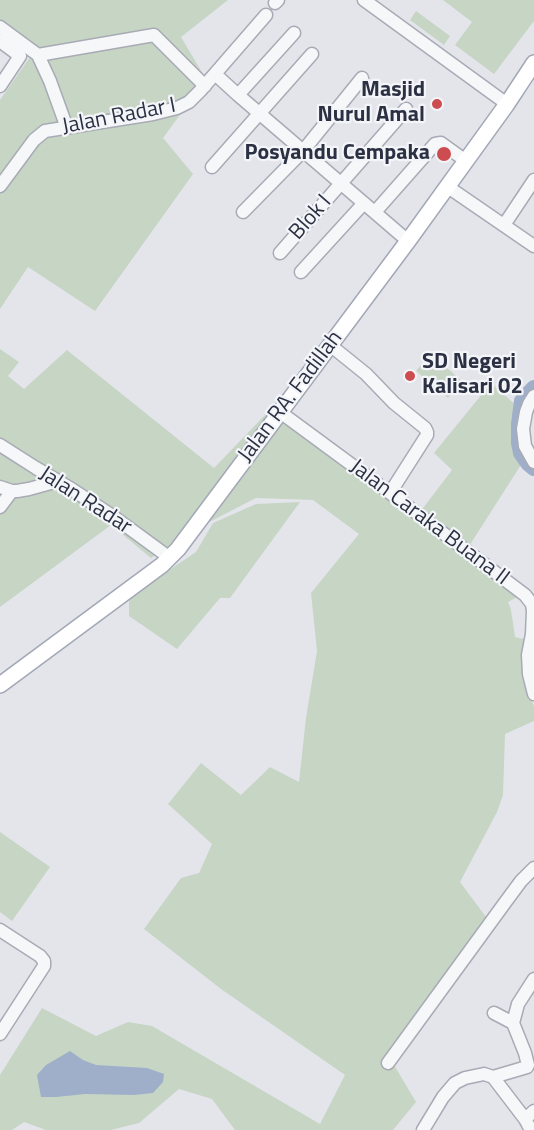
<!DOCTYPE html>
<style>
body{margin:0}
canvas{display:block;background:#e3e5eb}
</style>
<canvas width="534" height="1130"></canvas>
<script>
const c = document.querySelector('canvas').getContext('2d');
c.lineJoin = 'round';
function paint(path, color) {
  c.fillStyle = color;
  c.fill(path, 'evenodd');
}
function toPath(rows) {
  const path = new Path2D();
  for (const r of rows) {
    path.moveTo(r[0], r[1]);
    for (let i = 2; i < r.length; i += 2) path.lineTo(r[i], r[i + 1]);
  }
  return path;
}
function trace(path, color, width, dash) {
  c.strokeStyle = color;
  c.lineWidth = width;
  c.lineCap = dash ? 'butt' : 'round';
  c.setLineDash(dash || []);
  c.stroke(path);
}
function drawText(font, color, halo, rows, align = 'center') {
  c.font = font + ' "Titillium Web",sans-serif';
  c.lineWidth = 4.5;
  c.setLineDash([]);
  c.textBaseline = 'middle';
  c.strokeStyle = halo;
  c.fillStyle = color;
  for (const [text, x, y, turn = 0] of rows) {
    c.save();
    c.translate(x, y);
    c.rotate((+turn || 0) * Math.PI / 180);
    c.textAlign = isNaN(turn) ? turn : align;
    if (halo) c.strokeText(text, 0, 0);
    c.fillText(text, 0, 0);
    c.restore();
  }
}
paint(toPath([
 [0,0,228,0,181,37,206,79,163,138,193,174,95,311,28,267,0,309,0,100,30,57,0,32],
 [443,0,534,0,534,21,494,74,455,45,472,22],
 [416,11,450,36,444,45,410,20],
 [0,349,19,362,8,376,24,389,67,350,214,468,266,414,323,443,417,516,452,470,434,453,491,383,519,408,517,440,524,460,466,551,519,596,508,602,511,610,515,637,528,640,523,657,526,688,534,706,534,721,505,734,503,795,497,812,460,882,486,917,391,1060,416,1102,393,1130,235,1130,212,1099,179,1089,139,1123,111,1130,46,1130,24,1122,12,1130,0,1130,0,1075,42,1008,96,1036,128,1022,152,1026,320,1124,345,1075,221,989,144,929,181,878,199,873,212,844,168,804,201,763,241,795,270,767,299,782,306,718,317,651,311,593,359,534,313,500,256,498,188,533,151,558,111,525,0,607],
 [431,354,462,381,448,398,416,371],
 [300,502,230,598,220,598,177,649,129,616,129,597,196,552,213,523,256,504],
 [0,832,50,867,12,921,0,912]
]), '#c7d5c5');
paint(toPath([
 [70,1051,83,1060,96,1065,147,1068,164,1074,163,1082,153,1093,134,1095,85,1094,56,1097,41,1097,37,1075,46,1065]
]), '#9fafca');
trace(toPath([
 [534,388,522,401,519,424,519,443,521,453,528,463,534,468]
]), '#9fafca', 16);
const minor = toPath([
 [364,0,507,104],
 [275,3,278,0],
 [0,27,38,55,50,81,67,128],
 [0,41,20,56,0,86],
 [38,55,154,35,205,86],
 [215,74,238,95,408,241],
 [238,95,294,33],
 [212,167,312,54],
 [0,186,34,140,45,131,153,114,177,108,189,102,200,91,266,15],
 [448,187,534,246],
 [243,212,303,151,362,78],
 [375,212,435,144,441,143,466,161],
 [504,225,534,180],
 [280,253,406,109],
 [301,272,364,203],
 [330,345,366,374,394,403,425,428,427,432,427,435,390,493],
 [534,396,529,404,526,412,523,429,525,446,534,462],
 [280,412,390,493,525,595,532,604,533,611,532,634,528,655,529,674,534,694],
 [0,445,36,468,73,490,114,517,170,558],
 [0,487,12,491,17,491,29,489,58,481],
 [0,507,12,491],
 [0,930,40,956,44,961,44,966,0,1034],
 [494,1013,513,1023],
 [388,1063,504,904,521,881,534,868],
 [493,1077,527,1067,528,1065,525,1053,513,1023,518,1004,534,979],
 [525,1119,534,1111],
 [423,1130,443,1097,455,1083,465,1078,484,1074,493,1077,525,1119,531,1130]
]);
const major = toPath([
 [0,685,162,565,178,549,408,241,507,104,534,63]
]);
trace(minor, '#a8abb5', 15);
trace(major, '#a3a8b7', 18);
trace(minor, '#f6f7f9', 12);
trace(major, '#fff', 15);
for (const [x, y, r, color] of [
 [437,104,6,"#cd4c4f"],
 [444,154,8,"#cd4c4f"],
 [410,376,6,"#cd4c4f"]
]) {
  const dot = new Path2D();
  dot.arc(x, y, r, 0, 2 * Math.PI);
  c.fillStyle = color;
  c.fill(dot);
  trace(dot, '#f3f5f8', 2);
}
drawText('bold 22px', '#2b3143', '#f3f5f8', [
 ["Masjid",425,91],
 ["Nurul Amal",425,116],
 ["Posyandu Cempaka",430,154],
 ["SD Negeri",422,363,"left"],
 ["Kalisari 02",422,388,"left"]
], 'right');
drawText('22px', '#2b3143', '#f3f5f8', [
 ["Jalan Radar I",119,117,-11],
 ["Blok I",311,218,-49],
 ["Jalan RA. Fadillah",291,397,-53],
 ["Jalan Radar",85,501,33],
 ["Jalan Caraka Buana II",429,523,37]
]);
</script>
